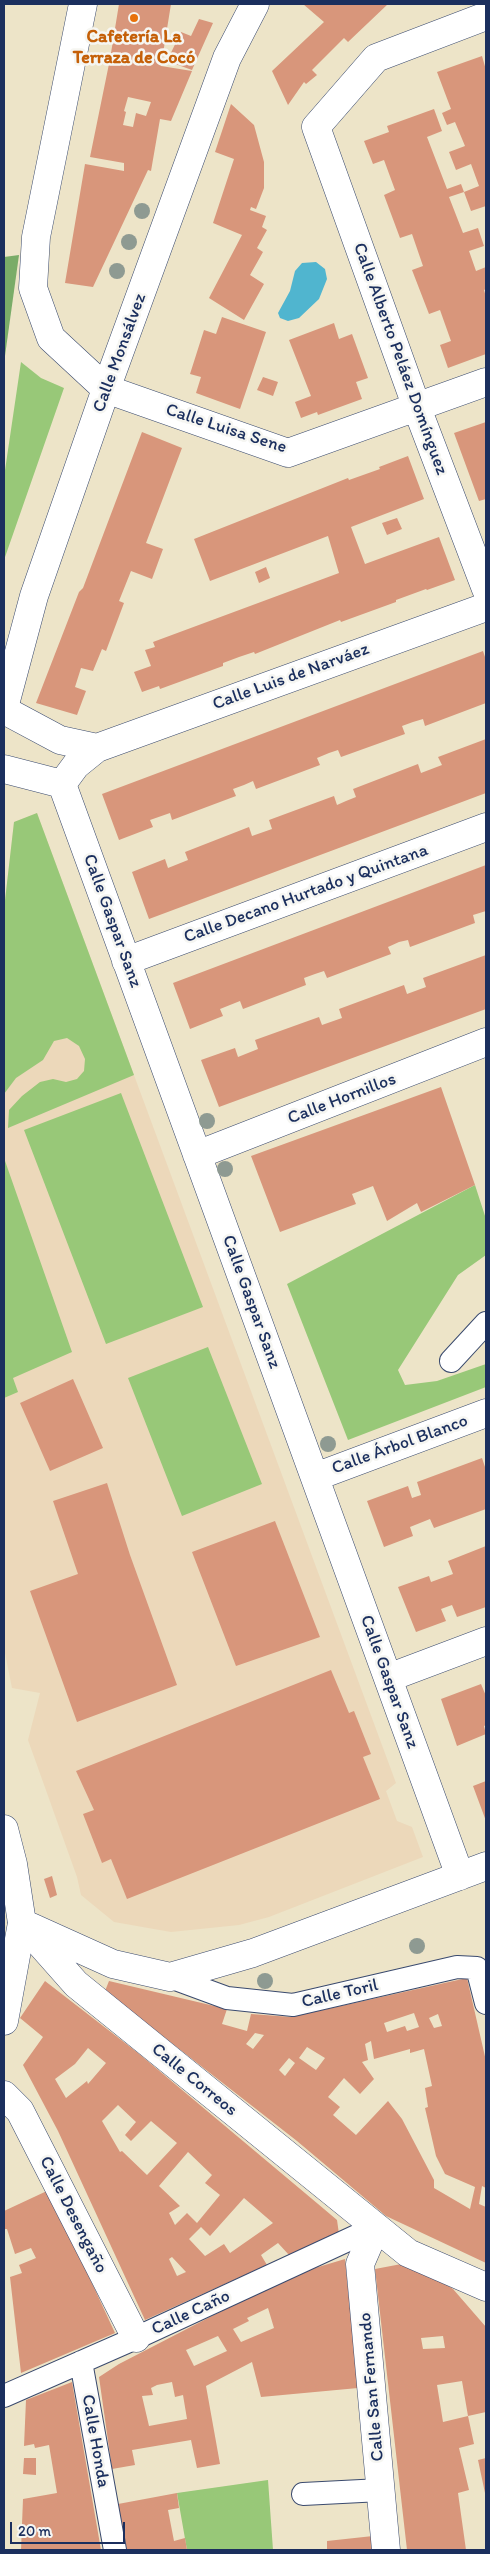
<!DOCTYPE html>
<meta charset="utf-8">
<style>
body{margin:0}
#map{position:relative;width:490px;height:2554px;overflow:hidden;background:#ede4c8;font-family:Itim,sans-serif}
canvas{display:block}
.frame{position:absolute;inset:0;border:5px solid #1b2f5e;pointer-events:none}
.scale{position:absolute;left:10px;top:2522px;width:115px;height:22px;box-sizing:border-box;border:2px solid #1b2f5e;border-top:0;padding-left:6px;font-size:15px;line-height:18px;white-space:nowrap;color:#1b2f5e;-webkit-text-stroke:4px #f6f6f2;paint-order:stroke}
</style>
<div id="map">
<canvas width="490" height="2554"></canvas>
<div class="frame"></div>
<div class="scale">20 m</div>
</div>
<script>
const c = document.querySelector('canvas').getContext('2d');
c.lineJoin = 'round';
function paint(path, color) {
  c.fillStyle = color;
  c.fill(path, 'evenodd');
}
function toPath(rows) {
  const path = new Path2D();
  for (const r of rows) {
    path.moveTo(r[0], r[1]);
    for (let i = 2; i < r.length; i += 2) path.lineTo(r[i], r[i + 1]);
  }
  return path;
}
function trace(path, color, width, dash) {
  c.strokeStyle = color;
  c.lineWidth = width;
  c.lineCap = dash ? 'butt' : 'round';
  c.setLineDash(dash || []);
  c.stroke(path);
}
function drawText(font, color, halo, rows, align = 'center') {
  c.font = font + ' Itim,sans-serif';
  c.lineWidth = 5;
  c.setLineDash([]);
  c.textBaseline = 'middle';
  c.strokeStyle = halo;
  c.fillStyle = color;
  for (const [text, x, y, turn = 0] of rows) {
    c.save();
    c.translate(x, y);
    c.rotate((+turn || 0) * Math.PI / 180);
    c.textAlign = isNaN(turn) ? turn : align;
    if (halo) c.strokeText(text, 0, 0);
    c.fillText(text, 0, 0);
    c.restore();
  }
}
paint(toPath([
 [37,813,396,1783,386,1791,397,1821,412,1827,423,1857,269,1917,239,1925,171,1932,114,1922,81,1895,77,1877,28,1740,40,1693,12,1688,4,1648,4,909,14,822]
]), '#ecd8ba');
paint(toPath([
 [21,362,41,378,64,388,4,560,4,477],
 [37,813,134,1075,8,1128,9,1110,22,1096,40,1082,53,1079,66,1082,77,1079,84,1071,85,1059,79,1046,67,1038,54,1041,43,1060,16,1078,4,1094,4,909,14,822],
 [121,1093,203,1307,106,1344,24,1130],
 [4,1158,72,1352,13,1378,18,1392,4,1398],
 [475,1185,486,1219,486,1255,458,1275,398,1370,405,1385,437,1381,486,1364,486,1387,348,1440,287,1284],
 [208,1347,262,1484,182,1516,128,1378],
 [268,2480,273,2550,187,2550,177,2493]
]), '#98c878');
paint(toPath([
 [19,255,4,363,4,257]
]), '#7aac68');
paint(toPath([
 [316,262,325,269,327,279,319,299,299,318,288,321,280,318,278,313,290,291,295,271,302,263]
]), '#50b5cf');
paint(toPath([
 [119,4,171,4,161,66,192,71,171,121,160,119,151,171,148,170,93,287,65,283,85,164,124,171,124,163,90,157,110,59],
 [128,97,151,102,146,116,136,113,133,127,123,125,126,112,124,111],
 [303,4,388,4,348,42,344,38,312,70,317,75,306,84,304,82,288,105,272,71,324,22],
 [199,19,213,23,192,70,167,61,181,32,191,36],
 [482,56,486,70,486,206,471,211,464,192,479,186,471,164,456,170,449,152,465,146,455,122,447,125,442,113,451,109,437,72],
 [231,104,254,125,264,162,264,188,256,209,251,207,250,210,266,216,262,227,267,230,257,248,263,252,250,275,264,284,244,320,209,298,242,235,213,223,234,159,215,152],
 [434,109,442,131,427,137,447,189,461,184,464,192,449,197,463,233,478,228,484,246,469,251,476,271,486,267,486,289,484,290,486,297,486,354,448,368,440,345,451,341,440,310,429,314,412,270,423,266,412,234,400,238,384,195,395,190,384,160,373,164,364,141,389,132,387,126],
 [222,317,266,332,240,409,196,393,201,377,190,374,204,330,216,334],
 [334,323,339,339,352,334,368,378,356,382,362,399,318,415,317,412,301,418,295,402,311,396,289,340],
 [263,377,278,382,273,396,257,390],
 [486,422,486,499,479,501,454,433],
 [142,432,182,448,146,543,163,549,152,579,131,571,119,601,124,603,106,651,102,649,93,671,81,668,75,687,86,691,77,715,36,703,79,592,83,588],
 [408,456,424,499,351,527,365,564,439,537,455,580,427,590,426,589,396,600,396,602,341,622,340,620,255,654,254,652,239,657,223,663,223,666,160,689,159,686,142,692,134,672,151,666,145,650,155,647,153,642,339,573,328,536,210,581,194,539,348,478,349,480,380,469,379,467],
 [397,518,402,529,387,535,382,523],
 [266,567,270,578,259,583,255,572],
 [483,651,486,660,486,703,425,726,423,719,413,722,402,726,405,734,341,757,338,750,329,753,317,758,320,765,256,789,253,781,244,785,233,789,236,796,172,820,170,813,150,820,153,827,119,840,102,794],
 [486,739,486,793,149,919,132,872,165,859,168,868,188,860,185,852,249,827,252,836,272,829,269,820,334,796,337,805,346,801,356,797,353,789,418,764,421,773,442,765,438,757],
 [486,865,486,911,473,915,475,923,410,947,408,940,399,942,388,947,391,954,327,978,324,971,315,974,304,978,306,985,243,1009,240,1001,220,1009,223,1016,190,1029,173,983],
 [486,955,486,1009,219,1107,201,1060,235,1048,238,1057,258,1049,255,1040,319,1017,322,1025,342,1018,339,1009,404,985,407,994,426,987,423,978],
 [441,1087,475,1185,421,1212,417,1203,387,1221,373,1186,352,1194,356,1204,280,1232,251,1156],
 [73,1379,103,1448,50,1471,20,1403],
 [482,1458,486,1470,486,1509,434,1528,430,1519,410,1527,413,1536,384,1547,367,1501,408,1486,412,1498,421,1495,417,1482],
 [107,1483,130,1555,177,1685,77,1722,30,1591,78,1574,53,1501],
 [275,1521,320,1637,236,1666,192,1552],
 [486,1546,486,1607,457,1617,452,1605,441,1609,446,1621,416,1632,398,1587,429,1576,431,1582,453,1574,448,1561],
 [331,1670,349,1713,354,1711,371,1754,363,1757,380,1799,127,1899,111,1859,102,1863,83,1814,94,1810,76,1771],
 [481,1684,486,1696,486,1725,484,1726,486,1734,457,1746,441,1699],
 [486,1781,486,1821,473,1786],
 [52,1876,57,1895,50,1898,44,1879],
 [467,1978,486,2061,486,2188,482,2186,479,2204,486,2207,486,2263,386,2216,297,2141,105,1991,109,1981,227,2009,222,2024,247,2031,251,2014,291,2017],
 [414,2013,419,2027,407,2031,405,2026,387,2032,384,2023],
 [438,2014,442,2026,434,2028,429,2018],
 [255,2033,264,2035,253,2049,246,2044],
 [371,2041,374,2059,410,2049,410,2053,424,2049,432,2086,425,2088,428,2107,425,2108,436,2156,445,2174,475,2187,470,2209,434,2188,434,2180,402,2119,388,2101,356,2135,333,2115,340,2107,328,2097,344,2078,360,2094,374,2079,362,2062,368,2060,365,2044],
 [307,2047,325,2058,316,2070,299,2058],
 [289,2058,295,2063,285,2076,279,2070],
 [45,1981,138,2053,324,2209,337,2220,339,2234,289,2255,278,2243,261,2255,267,2265,145,2320,58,2131,23,2065,43,2037,20,2018],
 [88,2048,106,2063,88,2084,87,2081,66,2098,55,2079,75,2064],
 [118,2105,136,2122,125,2135,131,2141,151,2121,177,2143,147,2175,122,2151,120,2152,102,2121],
 [188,2152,212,2175,205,2183,220,2195,197,2223,187,2213,175,2225,169,2213,180,2206,159,2186],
 [244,2198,273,2223,230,2253,224,2244,205,2256,189,2239,201,2227,210,2236],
 [172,2257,186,2272,177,2276,169,2259],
 [49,2190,115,2333,21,2373,10,2277,22,2273,19,2265,36,2258,31,2248,15,2254,7,2229,4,2229,4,2211],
 [345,2259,358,2388,261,2397,252,2362,206,2386,220,2464,197,2468,191,2440,132,2450,135,2465,112,2469,99,2377,119,2364,239,2302,305,2271],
 [268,2308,274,2328,241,2342,233,2329,249,2321,247,2318],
 [218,2336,227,2351,194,2366,186,2350],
 [172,2382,175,2397,183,2395,187,2419,149,2426,142,2396,153,2395,151,2388,157,2385],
 [412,2262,453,2289,486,2327,486,2412,468,2416,462,2381,437,2385,443,2422,468,2416,474,2444,459,2448,469,2490,458,2493,466,2550,407,2550,375,2269],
 [443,2336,445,2348,423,2349,421,2338],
 [72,2382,101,2550,21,2550,23,2499,57,2493,49,2445,35,2448,34,2444,24,2446,26,2400],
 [24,2458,36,2458,36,2475,23,2474],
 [486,2458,486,2493,485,2493,478,2460],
 [177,2493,179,2508,168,2510,174,2541,185,2538,187,2550,127,2550,118,2504],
 [373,2536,373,2550,327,2550,327,2541]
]), '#d8967b');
const service = toPath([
 [451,1361,486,1323],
 [170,1977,227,1998,293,2005,457,1967,477,1968,486,2003],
 [81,2362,115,2550],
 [4,2396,136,2338,376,2227],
 [303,2494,381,2490]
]);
const minor = toPath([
 [83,4,36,237,33,288,51,338,106,389,288,453,486,382],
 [486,16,376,58,316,127,417,408,486,589],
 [4,710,60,740,97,748,486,607],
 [4,769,62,784,460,1876],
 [62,784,76,765,97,748],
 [126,961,486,827],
 [197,1155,486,1042],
 [315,1477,486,1413],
 [388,1678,486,1641],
 [22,1923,76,1984,408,2253,486,2287],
 [31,1927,113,1964,170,1977,253,1953,486,1866],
 [4,2095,20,2111,136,2338],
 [376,2227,360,2264,386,2550]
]);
const tertiary = toPath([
 [4,708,34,596,106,389,227,58,255,4],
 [4,1829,13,1864,22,1923,4,2021]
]);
trace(service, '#3a4a6e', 24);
trace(minor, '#3a4a6e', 29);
trace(tertiary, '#3a4a6e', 29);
trace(service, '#fff', 22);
trace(minor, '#fff', 28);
trace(tertiary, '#fff', 28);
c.fillStyle = '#8e9a92';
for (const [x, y] of [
 [142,211],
 [129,242],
 [117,271],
 [207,1121],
 [225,1169],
 [328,1444],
 [417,1946],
 [265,1981]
]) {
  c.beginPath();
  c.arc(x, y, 8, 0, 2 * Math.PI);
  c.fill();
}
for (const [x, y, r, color] of [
 [134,18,5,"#e8710a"]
]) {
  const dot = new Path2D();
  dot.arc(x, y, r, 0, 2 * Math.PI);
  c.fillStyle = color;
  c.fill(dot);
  trace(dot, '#f6f6f2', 2);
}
drawText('bold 18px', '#c56008', '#f6f6f2', [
 ["Cafetería La",134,37],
 ["Terraza de Cocó",134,58]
]);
drawText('18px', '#1b2f5e', '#f6f6f2', [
 ["Calle Monsálvez",120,353,-70],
 ["Calle Alberto Peláez Domínguez",400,359,70],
 ["Calle Luisa Sene",226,429,18],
 ["Calle Luis de Narváez",291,677,-20],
 ["Calle Decano Hurtado y Quintana",306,894,-20],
 ["Calle Gaspar Sanz",112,921,70],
 ["Calle Hornillos",342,1099,-21],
 ["Calle Gaspar Sanz",251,1302,70],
 ["Calle Árbol Blanco",400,1445,-20],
 ["Calle Gaspar Sanz",389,1682,70],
 ["Calle Toril",340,1994,-13],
 ["Calle Correos",194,2080,39],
 ["Calle Desengaño",73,2215,63],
 ["Calle Caño",191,2313,-25],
 ["Calle San Fernando",372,2387,-95],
 ["Calle Honda",95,2441,80]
]);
</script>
